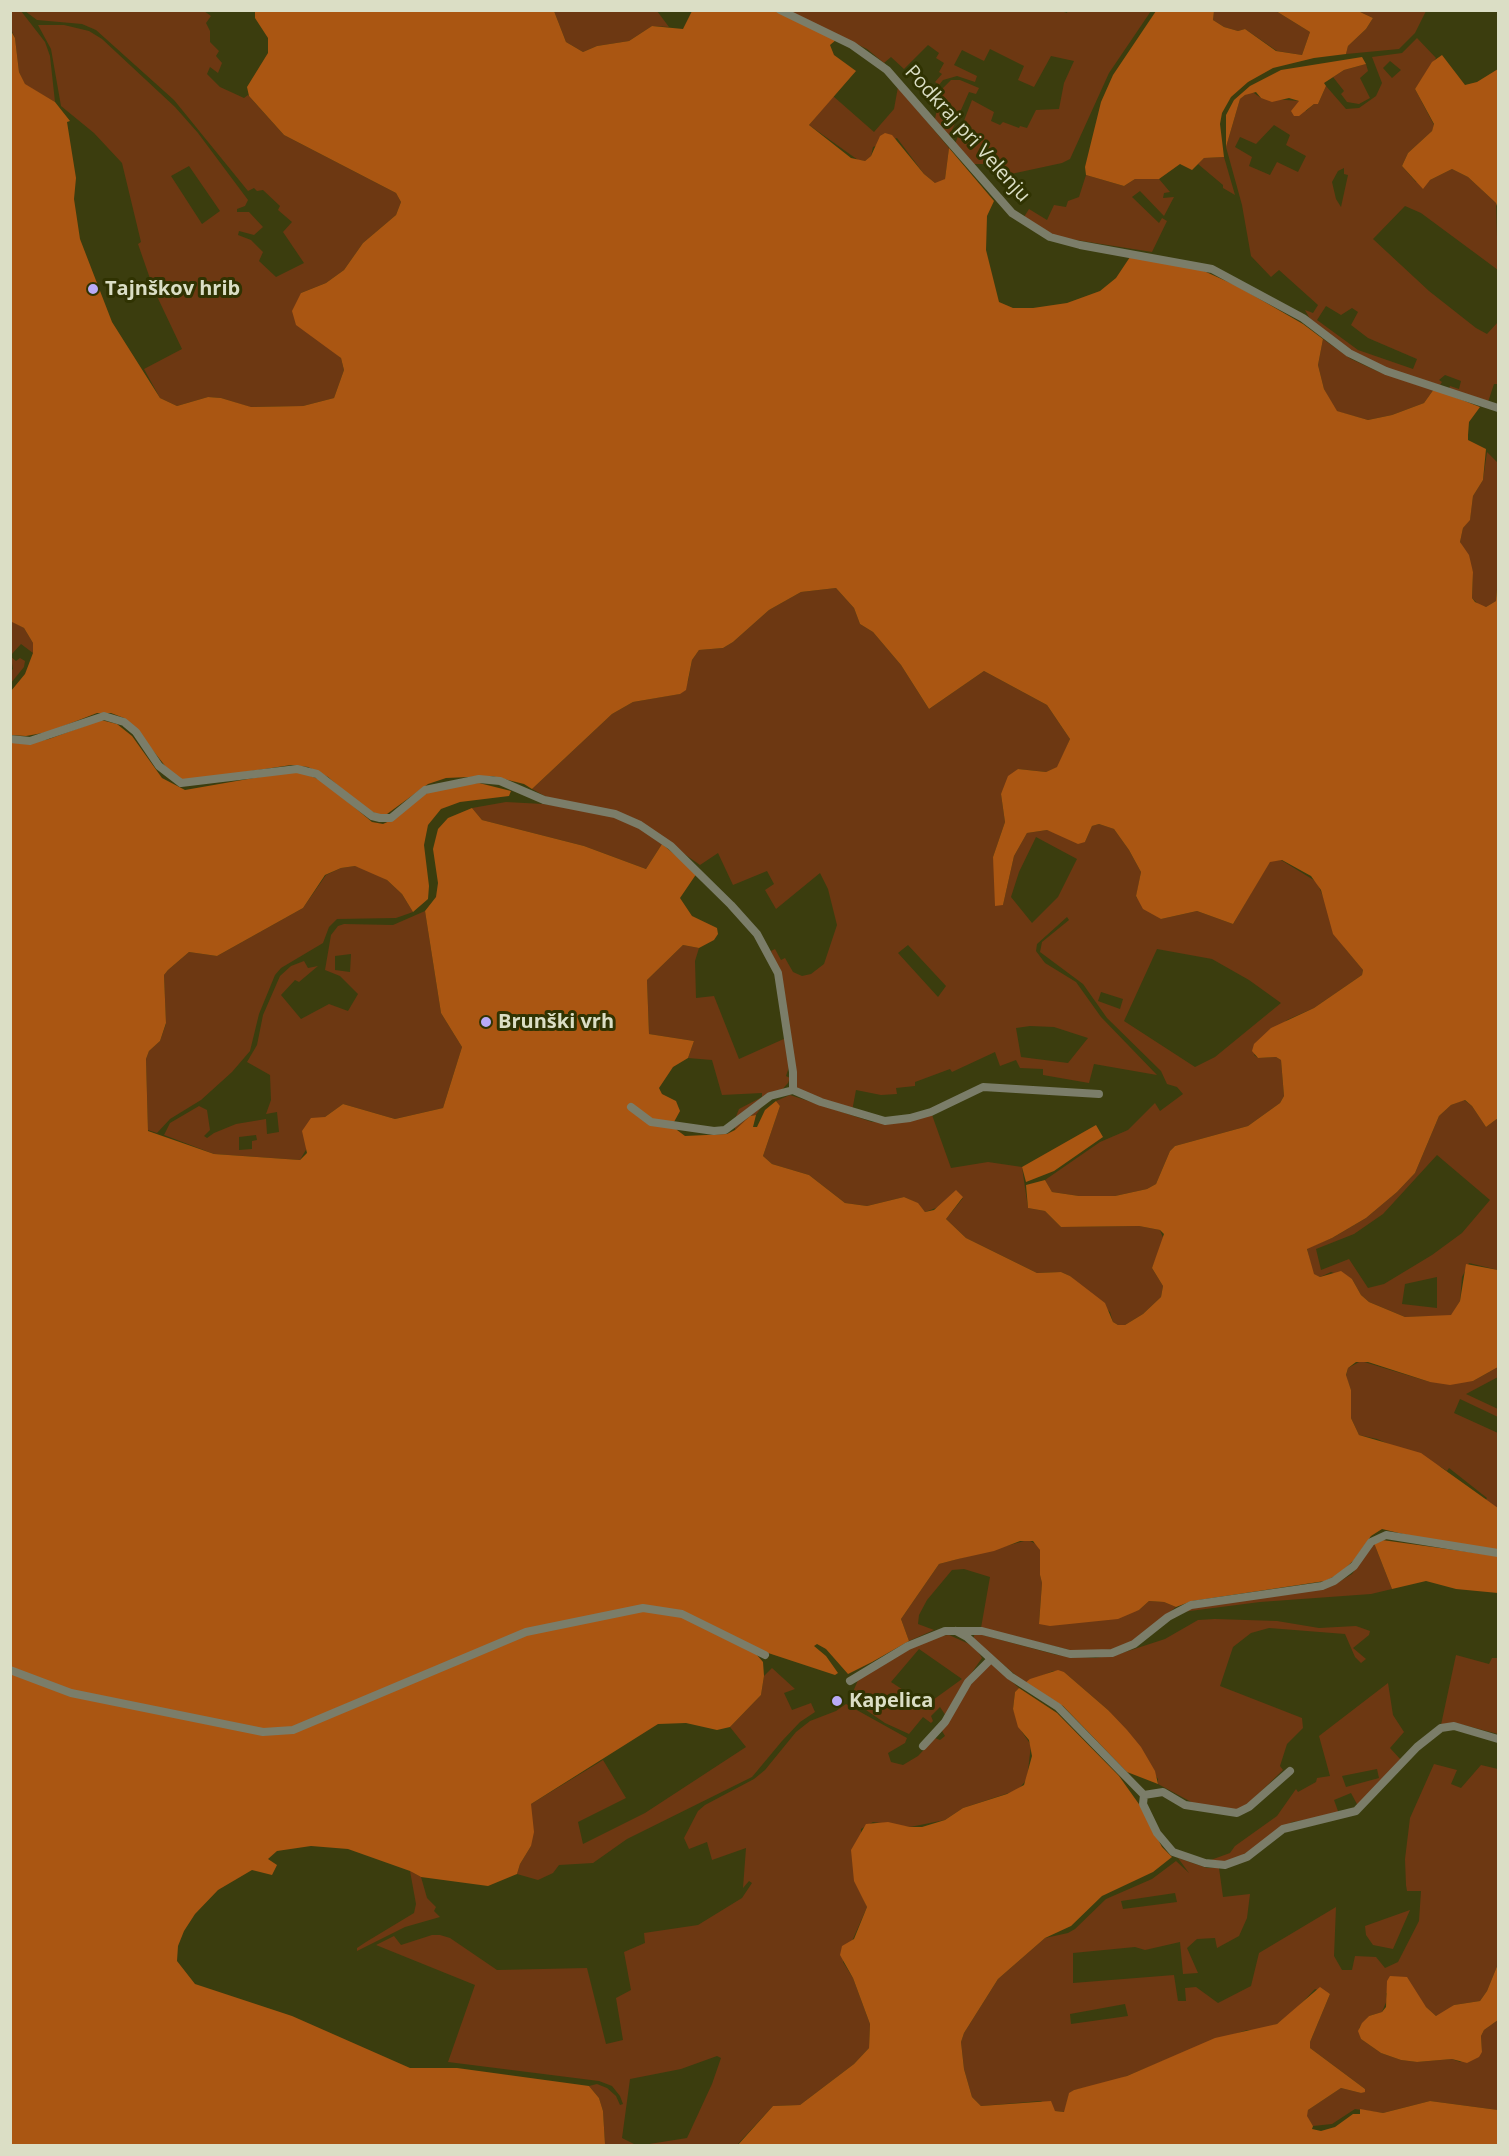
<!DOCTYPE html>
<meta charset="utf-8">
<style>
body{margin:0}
#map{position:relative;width:1509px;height:2156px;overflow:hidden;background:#3b3d0e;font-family:"Open Sans",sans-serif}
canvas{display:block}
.frame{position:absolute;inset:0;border:12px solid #dbdec5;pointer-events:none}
</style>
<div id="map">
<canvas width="1509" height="2156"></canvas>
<div class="frame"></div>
</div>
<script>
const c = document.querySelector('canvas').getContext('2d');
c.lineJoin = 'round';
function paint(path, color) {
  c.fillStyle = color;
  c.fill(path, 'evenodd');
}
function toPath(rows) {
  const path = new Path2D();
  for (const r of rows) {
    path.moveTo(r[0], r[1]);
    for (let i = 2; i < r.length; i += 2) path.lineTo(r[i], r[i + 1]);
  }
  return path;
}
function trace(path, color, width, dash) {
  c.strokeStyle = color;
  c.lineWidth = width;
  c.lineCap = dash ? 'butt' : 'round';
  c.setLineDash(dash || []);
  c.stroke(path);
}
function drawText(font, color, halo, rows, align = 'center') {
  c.font = font + ' "Open Sans",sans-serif';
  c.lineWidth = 6;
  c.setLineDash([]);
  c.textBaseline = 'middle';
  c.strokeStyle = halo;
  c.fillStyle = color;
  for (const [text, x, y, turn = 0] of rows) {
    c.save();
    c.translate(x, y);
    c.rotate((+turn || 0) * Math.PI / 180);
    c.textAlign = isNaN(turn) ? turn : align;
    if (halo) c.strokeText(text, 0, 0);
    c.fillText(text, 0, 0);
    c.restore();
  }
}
paint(toPath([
 [1058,10,1067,13,1068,10,1151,11,1109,73,1070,159,1062,163,1011,174,986,164,970,164,955,144,972,100,994,112,991,121,1000,125,1003,122,1019,128,1020,126,1027,128,1036,110,1059,109,1064,83,1074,61,1051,56,1034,87,1018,80,1024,66,990,49,984,61,962,50,954,65,977,76,975,82,957,76,943,80,939,85,935,82,942,74,939,72,944,63,936,58,939,53,928,45,904,69,891,57,884,63,867,49,791,12],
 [1214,10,1276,11,1310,32,1302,55,1277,51,1245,29,1238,31,1224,27,1213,20],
 [10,11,21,11,45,42,50,56,55,102,25,85,19,72,15,38,11,29],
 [25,11,204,11,211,16,206,23,210,31,210,42,219,51,216,56,222,63,218,73,210,67,207,74,220,87,244,98,248,95,284,135,396,193,401,202,396,215,363,243,344,270,326,283,301,293,323,343,341,358,344,370,334,398,303,406,250,407,221,398,208,397,177,406,160,398,144,369,182,349,154,290,138,244,141,242,122,163,94,133,61,106,51,49,38,25,64,25,89,31,102,39,175,107,198,133,248,200,245,206,237,209,237,212,249,212,263,227,254,235,239,231,238,235,251,240,263,252,259,261,276,277,304,263,283,232,292,222,278,210,280,206,263,190,257,191,254,188,248,191,174,100,96,30,82,24,37,20],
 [189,166,220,211,202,224,171,176],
 [554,11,657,11,669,27,652,26,629,41,597,46,583,52,566,42],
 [1358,11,1426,11,1415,33,1399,49,1346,54,1348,46,1366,29,1373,18],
 [1417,38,1436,58,1415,89,1434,125,1432,131,1408,153,1402,166,1416,182,1430,180,1452,169,1468,177,1496,203,1498,270,1421,213,1405,206,1373,239,1429,291,1476,328,1487,334,1498,322,1498,384,1494,384,1488,402,1449,389,1450,386,1459,389,1461,381,1445,375,1439,380,1442,382,1440,385,1393,371,1347,349,1310,319,1305,310,1313,313,1318,305,1279,270,1271,277,1251,256,1242,205,1226,147,1240,99,1245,95,1251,91,1261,98,1299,101,1306,111,1314,104,1318,104,1326,86,1346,109,1359,108,1376,96,1382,83,1372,57,1402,53],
 [1390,61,1401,70,1392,78,1383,68],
 [1274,125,1290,135,1286,145,1306,156,1298,172,1277,162,1270,175,1249,166,1252,157,1235,147,1240,137,1256,144],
 [1344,168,1344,174,1348,175,1341,207,1336,199,1332,182,1338,171],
 [1326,306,1341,315,1352,308,1358,312,1351,325,1368,338,1417,359,1413,369,1358,350,1317,320],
 [1366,64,1368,71,1360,78,1370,98,1359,104,1347,102,1341,94,1344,91,1333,77,1344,70],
 [951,80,960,80,979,88,976,94,969,92,948,139,935,119,941,90],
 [898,87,949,148,945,179,941,183,935,183,924,174,897,138,873,147,871,156,865,161,858,160,809,125,833,96,874,132,894,109],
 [1224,157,1235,195,1223,188,1223,185,1198,164,1204,158],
 [1086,175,1124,186,1135,179,1159,179,1170,192,1164,193,1163,198,1174,197,1164,216,1140,191,1132,197,1159,223,1162,218,1167,221,1152,252,1057,237,1024,217,1029,209,1047,220,1054,205,1066,207,1068,201,1079,197],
 [1323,339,1351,359,1379,372,1434,389,1424,403,1392,415,1368,420,1336,411,1324,389,1318,365],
 [1487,452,1498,463,1498,578,1496,601,1486,607,1480,606,1472,598,1473,572,1460,542,1463,528,1470,519,1473,496,1483,480],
 [836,588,854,608,860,624,873,632,901,665,929,709,984,671,1047,705,1070,739,1058,767,1046,772,1018,769,1001,794,1005,822,993,857,1003,905,1014,856,1027,833,1047,830,1085,842,1092,826,1099,824,1114,829,1129,850,1141,872,1136,897,1161,919,1197,911,1233,924,1270,861,1281,860,1317,882,1344,947,1363,970,1362,975,1314,1008,1287,1020,1254,1055,1258,1058,1276,1057,1281,1060,1284,1096,1280,1103,1248,1126,1175,1146,1170,1151,1156,1184,1147,1189,1115,1196,1079,1196,1052,1192,1045,1180,1100,1142,1128,1130,1155,1103,1160,1111,1183,1094,1177,1087,1167,1084,1161,1071,1107,1018,1083,984,1040,952,1042,942,1069,920,1067,917,1037,944,1036,951,1045,963,1076,982,1101,1017,1157,1075,1094,1064,1089,1083,1043,1075,1043,1069,1020,1068,1016,1060,1000,1066,995,1052,952,1072,950,1069,915,1082,915,1086,896,1088,897,1094,881,1095,856,1090,852,1111,797,1090,780,973,771,951,775,949,781,960,785,958,793,972,802,976,811,974,824,964,837,925,828,889,820,873,776,909,765,890,774,884,767,871,733,885,718,853,700,865,633,818,612,810,552,800,532,789,612,714,633,702,679,694,688,681,692,660,699,650,723,648,733,642,769,610,801,592],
 [1036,837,1077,859,1058,897,1032,923,1011,897,1019,872],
 [908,945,946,986,938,997,898,953],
 [1157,949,1212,959,1249,980,1281,1003,1215,1057,1195,1067,1124,1021],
 [1101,992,1123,999,1120,1009,1098,1001],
 [1030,1026,1054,1027,1088,1038,1068,1063,1021,1057,1016,1028],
 [11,621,24,628,33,643,33,653,21,644,11,655],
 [11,657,16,661,20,658,25,661,24,667,11,683,11,671,13,669],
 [506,802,543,804,607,814,629,821,662,844,646,869,584,846,482,820,472,808],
 [355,866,368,869,387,880,402,894,413,912,396,918,337,919,329,927,323,943,281,968,275,975,259,1014,250,1051,232,1072,201,1100,170,1119,157,1133,148,1130,146,1059,149,1051,160,1041,166,1024,164,975,168,970,189,952,217,956,303,908,326,875,341,868],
 [425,911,441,1013,462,1047,443,1108,395,1119,343,1104,325,1117,300,1160,214,1154,164,1135,170,1123,199,1106,207,1110,210,1130,204,1136,207,1138,214,1133,236,1124,266,1119,267,1134,279,1132,277,1112,266,1114,271,1100,270,1075,247,1062,257,1045,263,1015,280,976,291,966,304,961,308,968,318,966,299,982,295,980,281,995,301,1019,329,1004,348,1011,358,994,340,976,325,970,331,935,338,926,344,924,393,925],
 [351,954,350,972,335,970,335,956],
 [256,1135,257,1140,252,1141,252,1149,239,1150,239,1137],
 [683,945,699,948,695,961,696,998,714,996,739,1059,786,1038,789,1067,786,1076,790,1078,788,1083,779,1093,764,1103,756,1115,750,1116,735,1130,735,1119,739,1109,762,1097,762,1093,722,1095,712,1060,688,1058,694,1041,649,1034,647,980],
 [790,1095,872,1122,900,1123,932,1115,951,1168,988,1162,1022,1167,1028,1208,1045,1211,1061,1227,1139,1226,1160,1230,1164,1240,1152,1268,1163,1286,1161,1297,1143,1314,1125,1325,1118,1325,1113,1322,1110,1312,1070,1276,1061,1272,1037,1273,966,1238,946,1219,963,1198,925,1212,917,1203,904,1197,867,1206,845,1203,809,1175,772,1164,763,1156,780,1106,776,1101],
 [1464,1100,1472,1106,1486,1127,1498,1118,1498,1270,1469,1263,1462,1277,1460,1301,1451,1316,1405,1317,1369,1302,1361,1295,1352,1279,1331,1272,1320,1277,1313,1274,1307,1248,1332,1238,1366,1218,1397,1192,1415,1173,1439,1116,1451,1105],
 [1437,1155,1490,1200,1462,1233,1432,1255,1384,1284,1368,1288,1349,1259,1321,1270,1316,1249,1354,1234,1383,1214],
 [1437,1277,1437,1308,1402,1304,1405,1284],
 [1361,1361,1430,1382,1473,1381,1498,1367,1498,1377,1466,1394,1498,1409,1498,1417,1460,1399,1454,1413,1498,1433,1498,1508,1485,1501,1487,1498,1449,1468,1447,1471,1441,1467,1377,1439,1359,1435,1351,1418,1351,1390,1346,1376,1348,1368],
 [1028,1540,1038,1545,1040,1550,1040,1575,1042,1583,1039,1623,1139,1610,1149,1601,1164,1602,1176,1607,1137,1638,1119,1649,1078,1652,981,1628,990,1577,964,1569,952,1570,927,1600,919,1615,918,1624,934,1630,909,1641,901,1619,939,1564],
 [1374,1543,1392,1589,1371,1594,1260,1602,1182,1612,1192,1608,1332,1586,1352,1574],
 [1215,1619,1277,1621,1319,1628,1356,1626,1370,1631,1369,1635,1353,1648,1366,1659,1361,1663,1355,1657,1345,1634,1269,1628,1251,1633,1233,1647,1220,1686,1302,1718,1303,1728,1287,1744,1280,1766,1283,1770,1250,1802,1236,1811,1195,1804,1158,1784,1158,1779,1108,1710,1064,1672,1053,1671,1025,1683,973,1639,975,1633,1057,1655,1095,1658,1119,1654,1165,1639,1198,1620],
 [949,1635,967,1643,977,1650,982,1658,956,1695,946,1716,940,1707,931,1716,933,1721,931,1723,923,1717,909,1734,885,1723,850,1699,858,1680,903,1652,939,1636],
 [919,1649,962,1679,926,1705,891,1682],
 [1456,1655,1489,1664,1492,1658,1498,1658,1498,1734,1456,1723,1441,1725],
 [988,1664,992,1664,1019,1688,1015,1692,1013,1709,1022,1732,1031,1745,1027,1779,1018,1790,963,1808,945,1820,910,1827,873,1822,861,1829,863,1898,867,1907,843,1962,853,1978,870,2024,869,2048,854,2064,800,2105,773,2106,737,2145,643,2145,687,2138,712,2084,721,2058,717,2056,681,2069,630,2079,622,2138,636,2145,607,2145,605,2144,603,2111,599,2098,589,2086,597,2084,607,2088,616,2096,620,2105,623,2104,620,2096,612,2086,599,2081,448,2062,475,1985,376,1945,394,1936,401,1945,432,1935,440,1935,450,1938,497,1970,587,1968,606,2044,623,2040,616,1998,631,1990,624,1952,645,1943,644,1933,698,1925,742,1898,752,1883,749,1881,743,1888,746,1848,712,1860,707,1842,689,1849,684,1838,698,1811,705,1805,754,1779,765,1770,796,1732,810,1721,836,1711,846,1704,907,1738,905,1743,888,1753,891,1762,903,1765,918,1756,935,1738,940,1740,945,1736,942,1731,957,1701],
 [772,1668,795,1689,784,1693,792,1710,811,1703,815,1712,800,1722,782,1741,752,1777,627,1839,593,1863,559,1865,553,1873,538,1880,517,1874,520,1864,531,1846,531,1804,603,1760,626,1798,578,1822,583,1844,645,1813,746,1747,730,1727,761,1695,764,1676],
 [1388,1683,1393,1715,1404,1732,1390,1748,1401,1760,1358,1806,1351,1793,1334,1800,1339,1814,1292,1822,1240,1857,1218,1863,1208,1861,1230,1853,1235,1846,1277,1816,1296,1789,1298,1792,1316,1782,1317,1778,1330,1776,1319,1736],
 [1377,1769,1379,1778,1346,1787,1342,1776],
 [1434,1764,1457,1770,1451,1784,1461,1788,1481,1765,1498,1769,1498,1964,1487,1991,1480,2001,1454,2005,1442,2015,1436,2016,1426,2007,1386,1993,1387,2000,1382,2012,1369,2016,1359,2028,1361,2039,1381,2053,1401,2060,1417,2062,1452,2059,1460,2062,1482,2052,1481,2036,1484,2030,1498,2020,1498,2110,1430,2101,1383,2113,1355,2109,1332,2124,1313,2126,1306,2116,1308,2110,1341,2088,1361,2093,1365,2089,1310,2048,1310,2042,1330,1994,1315,1989,1295,2010,1277,2024,1260,2030,1247,2030,1199,2046,1110,2083,1074,2090,1069,2094,1065,2112,1055,2111,1041,2101,981,2106,972,2097,964,2069,961,2042,964,2033,998,1979,1045,1938,1068,1933,1075,1929,1106,1899,1152,1879,1176,1861,1189,1873,1178,1858,1207,1868,1219,1868,1223,1897,1250,1894,1247,1918,1239,1936,1217,1948,1215,1938,1197,1939,1187,1948,1198,1973,1183,1974,1180,1942,1145,1950,1135,1947,1073,1953,1073,1983,1174,1975,1178,2001,1186,2001,1185,1988,1196,1987,1218,2003,1251,1986,1259,1953,1336,1907,1334,1956,1342,1970,1352,1970,1355,1956,1376,1957,1385,1968,1398,1962,1419,1921,1421,1891,1407,1891,1406,1885,1405,1859,1410,1818],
 [1175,1893,1177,1902,1123,1909,1121,1901],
 [1125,2004,1128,2016,1071,2024,1070,2014],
 [410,1871,421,1877,427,1898,436,1907,434,1911,440,1917,405,1927,357,1951,357,1948,366,1942,414,1913,416,1904],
 [1410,1910,1393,1949,1373,1945,1366,1935,1365,1926]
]), '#6d3812');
paint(toPath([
 [773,10,836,40,830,45,834,55,856,71,809,125,851,158,865,161,871,156,880,136,885,133,892,135,924,174,935,183,945,179,949,148,994,201,987,216,986,250,999,302,1013,308,1033,308,1067,303,1100,291,1116,278,1132,254,1195,267,1237,286,1303,324,1323,339,1318,365,1324,389,1337,411,1368,420,1392,415,1424,403,1434,389,1480,407,1469,422,1468,435,1468,440,1486,449,1483,480,1473,496,1470,520,1463,528,1460,542,1469,555,1473,572,1472,598,1475,602,1486,607,1496,601,1498,578,1498,1118,1486,1127,1472,1106,1465,1100,1451,1105,1439,1116,1415,1173,1397,1192,1366,1218,1332,1238,1307,1249,1314,1274,1320,1277,1341,1271,1352,1279,1361,1295,1369,1302,1405,1317,1451,1315,1460,1301,1466,1264,1498,1270,1498,1367,1473,1381,1450,1385,1430,1382,1368,1362,1356,1362,1348,1368,1346,1375,1351,1390,1351,1418,1359,1435,1421,1453,1498,1508,1498,1550,1424,1539,1382,1529,1371,1536,1354,1560,1339,1574,1325,1581,1192,1601,1176,1607,1164,1602,1149,1601,1139,1610,1118,1619,1050,1626,1039,1624,1042,1583,1040,1575,1040,1550,1033,1541,1020,1541,994,1551,958,1559,939,1564,901,1619,909,1641,872,1662,848,1674,826,1649,817,1644,814,1646,826,1656,838,1673,835,1675,759,1650,757,1655,763,1662,764,1676,761,1695,730,1727,717,1730,686,1723,658,1724,531,1804,534,1832,531,1846,520,1864,517,1874,488,1886,421,1877,410,1871,348,1849,311,1846,277,1851,268,1859,277,1865,272,1875,252,1870,218,1890,195,1914,184,1931,178,1946,177,1961,195,1984,292,2016,410,2068,457,2068,589,2086,599,2098,603,2111,605,2144,607,2145,11,2145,11,742,25,744,49,739,101,720,117,724,132,736,162,778,185,790,288,772,303,773,323,781,372,822,383,824,396,818,422,795,451,785,479,783,511,791,509,796,460,802,441,809,428,825,424,845,429,886,428,899,413,912,402,894,387,880,355,866,341,868,325,875,303,908,217,956,189,952,168,970,164,975,166,1023,160,1041,149,1051,146,1059,148,1131,214,1154,300,1160,307,1153,302,1131,311,1118,325,1117,343,1104,395,1119,443,1108,462,1047,441,1013,425,911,436,897,438,883,433,849,438,829,448,818,472,808,482,820,584,846,646,869,662,844,697,873,680,898,692,916,717,928,718,934,714,940,699,948,683,945,647,980,649,1034,694,1041,688,1058,673,1067,659,1088,662,1094,676,1101,680,1111,674,1122,677,1130,685,1136,727,1134,735,1130,750,1116,756,1115,753,1127,757,1127,765,1110,776,1101,780,1106,763,1156,772,1164,809,1175,845,1203,867,1206,904,1197,918,1203,925,1212,934,1210,956,1190,963,1197,946,1219,966,1238,1037,1273,1061,1272,1070,1276,1105,1303,1113,1322,1118,1325,1125,1325,1143,1314,1161,1297,1163,1286,1152,1268,1164,1234,1160,1230,1139,1226,1061,1227,1045,1211,1028,1208,1026,1185,1045,1180,1052,1192,1079,1196,1115,1196,1147,1189,1156,1184,1170,1151,1175,1146,1248,1126,1280,1103,1284,1096,1281,1060,1276,1057,1258,1058,1252,1051,1254,1044,1271,1028,1314,1008,1362,975,1363,970,1333,934,1321,890,1311,876,1282,860,1270,862,1233,924,1197,911,1161,919,1143,909,1136,896,1141,872,1129,850,1114,829,1099,824,1092,826,1085,842,1078,844,1047,830,1027,833,1014,856,1003,905,995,906,993,857,1005,822,1001,794,1008,776,1018,769,1046,772,1057,767,1070,739,1047,705,984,671,929,709,901,665,873,632,860,624,854,608,836,588,801,592,769,610,733,642,723,648,699,650,692,660,686,690,680,694,633,702,612,714,532,789,524,784,492,776,446,778,428,784,387,814,377,814,364,808,328,777,308,767,291,765,186,781,174,777,135,728,124,718,111,713,97,713,48,732,26,736,11,735,11,691,25,674,33,653,33,643,24,628,10,621,10,29,15,38,19,72,25,84,55,102,70,121,67,122,76,178,74,199,80,239,112,322,160,398,177,406,208,397,221,398,251,407,303,406,334,398,344,370,341,358,296,325,292,311,301,293,326,283,344,270,363,243,396,215,401,202,396,193,284,135,249,96,247,87,268,53,268,38,255,18,255,11,554,11,566,42,583,52,597,46,629,41,652,26,683,29,692,11],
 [1170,10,1214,11,1213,20,1224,27,1238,31,1245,29,1276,51,1302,55,1310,32,1276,11,1358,11,1373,18,1366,29,1348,46,1346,54,1314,58,1273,68,1248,82,1231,97,1222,113,1220,124,1224,157,1204,158,1192,170,1180,164,1159,179,1135,179,1124,186,1086,175,1085,167,1101,102,1113,75,1156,11],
 [1442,55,1465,85,1477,82,1498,69,1498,209,1496,203,1468,177,1452,169,1430,180,1423,189,1402,166,1408,153,1432,131,1434,124,1415,89,1432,62],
 [1362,57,1366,64,1344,70,1324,83,1326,86,1318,104,1314,104,1299,116,1294,116,1291,111,1299,101,1289,98,1272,102,1261,98,1256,92,1245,95,1240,99,1226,147,1226,115,1234,100,1250,86,1281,70],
 [1096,1125,1103,1137,1054,1171,1026,1182,1022,1167],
 [1382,1540,1498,1556,1498,1593,1456,1589,1426,1581,1392,1589,1374,1543],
 [1058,1670,1064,1672,1108,1710,1127,1730,1141,1747,1155,1771,1158,1784,1127,1772,1063,1706,1025,1683,1030,1679],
 [1019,1688,1057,1713,1119,1776,1141,1807,1162,1847,1172,1857,1153,1872,1102,1896,1071,1926,1045,1938,998,1979,964,2033,961,2042,964,2069,972,2097,981,2106,1051,2101,1055,2111,1064,2112,1069,2093,1074,2090,1127,2076,1215,2038,1277,2024,1320,1987,1330,1994,1310,2042,1310,2048,1365,2089,1365,2092,1361,2093,1341,2088,1308,2110,1307,2116,1313,2126,1312,2129,1321,2131,1335,2127,1353,2114,1360,2114,1360,2109,1383,2113,1430,2101,1498,2110,1498,2146,737,2146,773,2106,800,2105,854,2064,869,2048,870,2024,853,1978,840,1955,842,1946,854,1939,867,1907,854,1881,851,1850,866,1824,888,1822,910,1827,922,1827,945,1820,963,1808,1007,1794,1024,1785,1032,1756,1029,1740,1018,1727,1013,1709,1015,1692],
 [1498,1964,1498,2020,1484,2030,1481,2036,1482,2052,1479,2057,1467,2063,1452,2059,1417,2062,1401,2060,1381,2053,1361,2039,1358,2031,1362,2023,1369,2016,1382,2012,1386,2007,1387,1981,1390,1976,1407,1977,1426,2007,1436,2016,1454,2005,1480,2001,1487,1991]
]), '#aa5612');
trace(toPath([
 [780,10,852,45,887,70,1012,213,1050,237,1080,245,1212,269,1303,318,1349,353,1386,371,1498,408],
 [10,739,30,741,104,716,124,722,136,732,159,766,181,783,297,769,317,774,372,816,380,818,391,818,425,790,479,779,500,781,544,800,615,814,640,825,671,846,731,905,757,934,778,973,793,1072,793,1090],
 [793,1090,821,1102,885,1121,910,1118,931,1112,983,1087,1099,1094],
 [631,1107,651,1122,714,1131,725,1130,770,1096,793,1090],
 [956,1631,967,1637,1010,1676,1058,1707,1144,1795],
 [10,1670,71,1693,263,1732,293,1730,526,1632,643,1608,682,1614,765,1655],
 [850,1681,908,1646,945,1631,982,1631,1070,1654,1112,1653,1134,1644,1168,1617,1191,1605,1322,1586,1334,1581,1354,1566,1371,1542,1386,1535,1498,1553],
 [923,1746,945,1722,968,1682,991,1659],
 [1290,1771,1249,1807,1237,1813,1185,1805,1163,1792,1144,1795,1143,1804,1157,1833,1173,1852,1205,1863,1225,1865,1247,1857,1283,1829,1356,1811,1417,1747,1441,1728,1454,1726,1498,1739]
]), '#7b7d69', 8);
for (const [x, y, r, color] of [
 [93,289,6,"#b9abf7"],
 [486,1022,6,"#b9abf7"],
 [837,1701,6,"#b9abf7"]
]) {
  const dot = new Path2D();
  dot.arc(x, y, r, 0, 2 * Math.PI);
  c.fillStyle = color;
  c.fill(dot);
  trace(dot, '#303302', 2);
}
drawText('20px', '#dbdec5', '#303302', [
 ["Podkraj pri Velenju",967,134,48]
]);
drawText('bold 20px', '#dbdec5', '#303302', [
 ["Tajnškov hrib",105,289],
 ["Brunški vrh",498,1022],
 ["Kapelica",849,1701]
], 'left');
</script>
